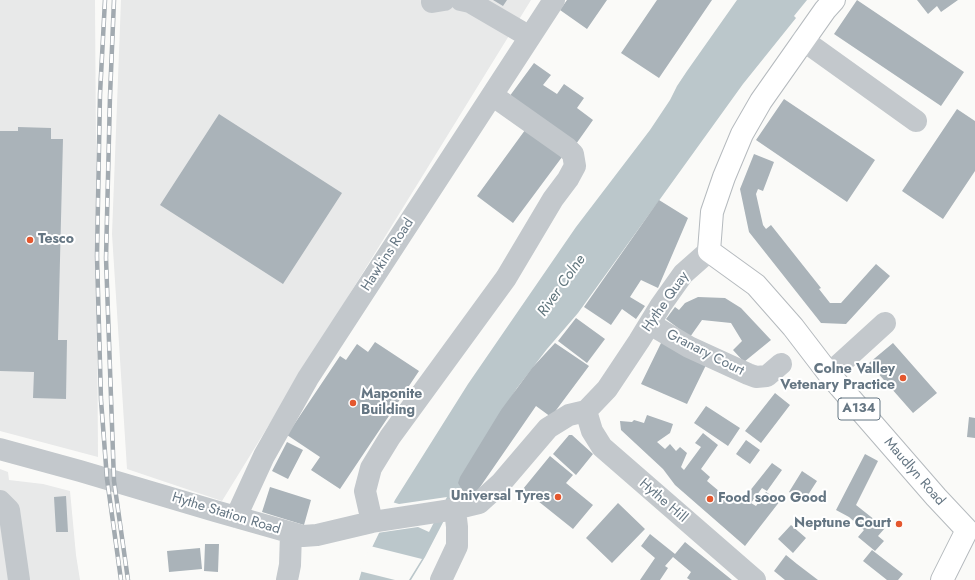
<!DOCTYPE html>
<style>
body{margin:0}
canvas{display:block;background:#fafaf8}
</style>
<canvas width="975" height="580"></canvas>
<script>
const c = document.querySelector('canvas').getContext('2d');
c.lineJoin = 'round';
function paint(path, color) {
  c.fillStyle = color;
  c.fill(path, 'evenodd');
}
function toPath(rows) {
  const path = new Path2D();
  for (const r of rows) {
    path.moveTo(r[0], r[1]);
    for (let i = 2; i < r.length; i += 2) path.lineTo(r[i], r[i + 1]);
  }
  return path;
}
function trace(path, color, width, dash) {
  c.strokeStyle = color;
  c.lineWidth = width;
  c.lineCap = dash ? 'butt' : 'round';
  c.setLineDash(dash || []);
  c.stroke(path);
}
function drawText(font, color, halo, rows, align = 'center') {
  c.font = font + ' Jost,sans-serif';
  c.lineWidth = 4;
  c.setLineDash([]);
  c.textBaseline = 'middle';
  c.strokeStyle = halo;
  c.fillStyle = color;
  for (const [text, x, y, turn = 0] of rows) {
    c.save();
    c.translate(x, y);
    c.rotate((+turn || 0) * Math.PI / 180);
    c.textAlign = isNaN(turn) ? turn : align;
    if (halo) c.strokeText(text, 0, 0);
    c.fillText(text, 0, 0);
    c.restore();
  }
}
paint(toPath([
 [0,0,95,0,98,457,0,431],
 [121,0,531,0,222,501,127,469,112,234],
 [0,469,8,472,9,480,43,484,70,491,76,555,80,580,0,580]
]), '#e8e9e9');
paint(toPath([
 [737,0,807,0,794,16,796,18,743,84,578,313,547,349,517,388,491,430,425,557,411,580,359,580,363,566,395,500,468,384,576,227,650,130,670,100,677,86,687,71]
]), '#bbc7cb');
paint(toPath([
 [447,497,429,532,418,527,377,533,392,502,399,504],
 [370,546,422,559,409,580,395,580,359,571]
]), '#fafaf8');
paint(toPath([
 [493,0,507,0,503,6],
 [567,0,607,0,587,29,560,10],
 [657,0,712,0,659,78,621,53],
 [857,0,964,72,941,106,834,34],
 [917,0,958,0,941,12,937,6,928,14],
 [534,63,551,75,543,85,557,94,564,84,584,98,577,108,593,120,576,144,509,97],
 [784,99,875,160,847,202,756,140],
 [957,109,975,121,975,171,943,219,902,191],
 [219,114,342,193,283,284,160,205],
 [528,126,565,153,513,223,477,196],
 [18,127,51,128,51,139,63,139,58,340,67,340,66,399,33,398,34,372,0,371,0,131,18,131],
 [754,154,774,162,763,191,758,189,756,194,763,225,766,229,771,225,821,288,819,289,830,303,841,303,876,264,890,276,846,324,821,323,749,232,740,189],
 [659,200,688,218,658,288,641,280,630,297,645,306,636,319,622,309,611,325,584,307],
 [698,297,725,298,741,308,771,340,744,362,733,350,742,341,731,323,702,320,690,337,666,319,675,307,679,310,685,303],
 [576,318,605,339,587,363,558,341],
 [662,341,707,363,687,404,641,384],
 [375,342,419,371,340,489,311,470,320,457,287,435,340,356,346,360,357,344,368,352],
 [555,343,589,366,551,417,536,406,478,490,474,494,468,495,464,493,458,483,460,477,501,410,532,368],
 [893,343,937,393,913,413,869,363],
 [775,393,790,405,761,443,745,431],
 [706,406,740,428,728,446,694,423],
 [647,415,673,424,670,433,657,442,665,449,670,444,676,451,680,447,687,453,681,467,684,470,701,447,695,443,703,433,718,445,701,469,710,477,707,481,726,497,730,493,741,502,772,463,782,470,767,491,762,488,751,503,756,506,766,492,780,501,745,546,675,485,663,469,621,430,620,421,632,422,634,420,644,423],
 [969,417,975,418,975,438,967,437],
 [569,435,572,435,593,454,576,475,553,454],
 [746,440,760,450,750,464,736,454],
 [287,442,303,450,288,479,272,471],
 [865,454,878,461,856,505,885,528,878,536,884,541,875,551,858,537,864,530,849,517,836,510],
 [550,456,573,475,566,483,593,505,573,529,523,489],
 [802,471,817,481,804,501,789,492],
 [270,487,311,500,304,525,262,512],
 [66,496,68,532,56,532,54,497],
 [618,503,645,529,612,563,586,538],
 [791,525,806,538,793,553,778,539],
 [650,534,675,554,685,542,732,580,690,580,687,578,691,572,673,557,665,566,668,568,660,580,640,580,655,558,641,546],
 [205,544,219,544,218,572,204,571],
 [200,548,202,569,169,572,167,551],
 [872,550,903,574,898,580,887,580,863,561],
 [786,555,797,564,818,580,785,580,774,571]
]), '#aab3b9');
const major = toPath([
 [834,0,825,10,761,101,742,134,724,177,712,212,709,251,756,285,793,327,829,374,936,497,967,530,942,580]
]);
trace(major, '#b5babe', 24);
trace(toPath([
 [461,0,470,2,530,37],
 [432,2,444,0],
 [803,40,916,121],
 [650,324,689,347,748,374,756,377,767,376,781,364],
 [829,374,885,323],
 [586,411,592,431,602,447,755,580],
 [0,449,80,471,215,511,303,536,317,535,372,522,450,510,479,503,501,483,548,428,569,415,586,411,607,389,639,341,661,305,683,274,709,251],
 [0,501,9,510,19,580],
 [236,517,264,456,308,378,554,0],
 [372,522,365,491,371,468,390,437,506,278,553,199,568,179,575,166,573,154,567,148,492,95],
 [287,580,290,565,291,533],
 [441,580,457,546,457,527,455,509]
]), '#c3c8cc', 22);
trace(major, '#fff', 22);
const rail = toPath([
 [105,0,100,94,97,256,101,400,107,479,121,580],
 [114,0,110,96,106,258,114,481,128,580]
]);
trace(rail, '#a2aab0', 4.5);
trace(rail, '#fff', 3, [9]);
for (const [x, y, r, color] of [
 [30,240,4,"#e4572e"],
 [903,378,4,"#e4572e"],
 [353,403,4,"#e4572e"],
 [558,497,4,"#e4572e"],
 [710,499,4,"#e4572e"],
 [899,524,4,"#e4572e"]
]) {
  const dot = new Path2D();
  dot.arc(x, y, r, 0, 2 * Math.PI);
  c.fillStyle = color;
  c.fill(dot);
  trace(dot, '#fff', 1.5);
}
for (const [x, y, w] of [
 [859,409,42]
]) {
  const box = new Path2D();
  box.roundRect(x - w / 2, y - 11, w, 22, 3);
  c.fillStyle = '#fff';
  c.fill(box);
  trace(box, '#657683', 1);
}
drawText('bold 13px', '#657683', null, [
 ["A134",859,409]
]);
drawText('bold 14px', '#657683', '#fff', [
 ["Tesco",38,240],
 ["Colne Valley",895,370,"right"],
 ["Vetenary Practice",895,386,"right"],
 ["Maponite",361,395],
 ["Building",361,411],
 ["Universal Tyres",550,497,"right"],
 ["Food sooo Good",718,499],
 ["Neptune Court",891,524,"right"]
], 'left');
drawText('14px', '#657683', '#fff', [
 ["Hawkins Road",388,255,-57],
 ["Hythe Quay",666,302,-55],
 ["Granary Court",705,353,27],
 ["Maudlyn Road",914,472,49],
 ["Hythe Hill",663,501,41],
 ["Hythe Station Road",226,514,17]
]);
drawText('italic 15px', '#60757c', '#fff', [
 ["River Colne",562,286,-55]
]);
</script>
